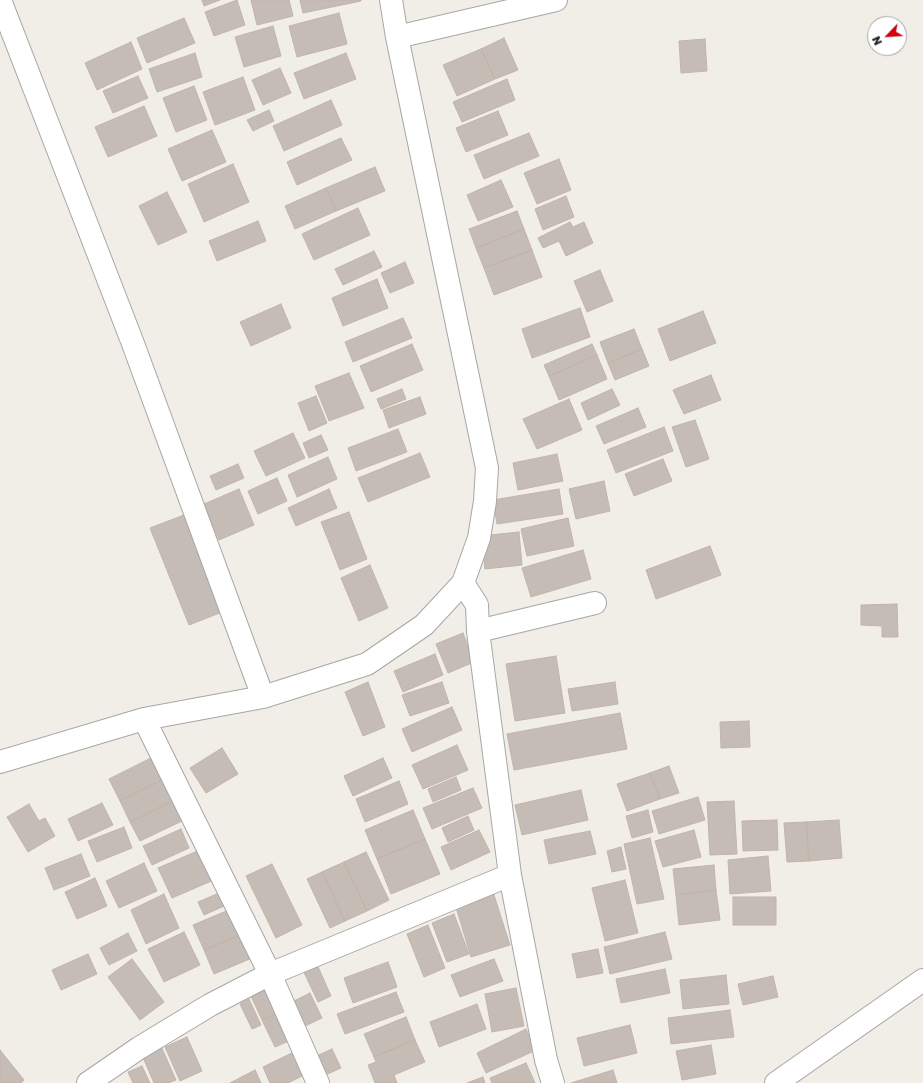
<!DOCTYPE html>
<style>
body{margin:0}
#map{position:relative;width:923px;height:1083px;overflow:hidden;background:#f1ede7;font-family:"Golos Text",sans-serif}
canvas{display:block}
.north{position:absolute;left:867px;top:16px;width:40px;height:40px;box-sizing:border-box;background:#fff;border:1px solid #a6a6a6;border-radius:50%;rotate:245deg;font-size:11px;font-weight:700;line-height:16px;text-align:center;color:#202020}
.north::after{content:'';display:block;margin:auto;width:14px;height:18px;background:#d00110;clip-path:polygon(50% 0,100% 100%,50% 72%,0 100%)}
</style>
<div id="map">
<canvas width="923" height="1083"></canvas>
<div class="north">N</div>
</div>
<script>
const c = document.querySelector('canvas').getContext('2d');
c.lineJoin = 'round';
function paint(path, color) {
  c.fillStyle = color;
  c.fill(path, 'evenodd');
}
function toPath(rows) {
  const path = new Path2D();
  for (const r of rows) {
    path.moveTo(r[0], r[1]);
    for (let i = 2; i < r.length; i += 2) path.lineTo(r[i], r[i + 1]);
  }
  return path;
}
function trace(path, color, width, dash) {
  c.strokeStyle = color;
  c.lineWidth = width;
  c.lineCap = dash ? 'butt' : 'round';
  c.setLineDash(dash || []);
  c.stroke(path);
}
const building = toPath([
 [202,0,220,0,204,6,202,0],
 [237,0,245,25,214,36,205,12,237,0],
 [251,0,289,0,293,16,257,25,251,0],
 [300,0,361,0,361,1,303,13,300,0],
 [339,13,347,44,297,57,289,26,339,13],
 [184,18,195,43,147,63,137,38,184,18],
 [273,26,281,56,244,67,235,37,273,26],
 [504,38,518,70,495,79,481,49,504,38],
 [705,39,707,71,681,73,679,41,705,39],
 [131,42,142,69,97,90,85,63,131,42],
 [481,49,495,79,457,96,443,65,481,49],
 [195,53,202,77,157,92,149,69,195,53],
 [346,53,356,79,304,99,294,73,346,53],
 [280,68,291,93,263,105,252,80,280,68],
 [138,76,148,98,113,113,103,91,138,76],
 [243,77,255,110,215,125,203,92,243,77],
 [507,79,515,100,462,122,453,102,507,79],
 [194,86,207,120,176,132,163,98,194,86],
 [331,100,342,125,284,151,273,126,331,100],
 [144,106,157,136,108,157,95,127,144,106],
 [269,110,274,121,253,131,247,120,269,110],
 [498,111,508,135,466,152,456,128,498,111],
 [212,130,226,162,182,181,168,149,212,130],
 [529,133,539,156,484,179,474,155,529,133],
 [341,138,352,160,297,185,287,162,341,138],
 [559,159,571,190,537,204,524,173,559,159],
 [233,164,249,202,204,222,188,184,233,164],
 [375,167,385,191,336,211,326,188,375,167],
 [501,180,513,207,478,221,467,195,501,180],
 [326,188,336,211,295,229,285,206,326,188],
 [167,192,187,232,158,245,139,206,167,192],
 [566,196,574,217,543,230,535,209,566,196],
 [358,208,370,235,314,260,302,234,358,208],
 [517,211,524,229,476,248,469,229,517,211],
 [258,221,266,241,217,261,209,241,258,221],
 [570,222,573,227,584,222,593,243,566,256,559,241,543,248,538,238,570,222],
 [524,229,532,250,484,268,476,248,524,229],
 [532,250,542,277,494,295,484,268,532,250],
 [374,251,382,267,343,285,335,269,374,251],
 [405,262,414,283,390,293,381,273,405,262],
 [600,270,613,301,587,312,574,281,600,270],
 [377,279,388,308,343,326,332,298,377,279],
 [281,304,291,328,251,346,240,322,281,304],
 [580,308,590,337,532,358,522,329,580,308],
 [703,311,716,343,670,361,658,329,703,311],
 [403,318,412,338,353,362,345,342,403,318],
 [634,329,642,349,608,363,600,342,634,329],
 [412,344,423,370,371,392,360,366,412,344],
 [592,344,597,355,549,376,544,365,592,344],
 [642,349,649,366,615,380,608,363,642,349],
 [597,355,607,379,559,400,549,376,597,355],
 [349,373,364,408,329,421,315,386,349,373],
 [711,375,721,400,684,414,673,390,711,375],
 [402,389,406,399,381,409,377,399,402,389],
 [612,389,620,405,588,420,581,403,612,389],
 [316,396,327,423,309,431,298,403,316,396],
 [420,397,426,414,389,428,383,410,420,397],
 [569,399,582,430,537,449,523,419,569,399],
 [638,408,646,427,604,444,596,426,638,408],
 [695,420,709,459,686,467,672,427,695,420],
 [664,427,673,451,616,473,607,450,664,427],
 [398,429,407,452,356,471,348,448,398,429],
 [293,433,305,458,266,476,254,451,293,433],
 [321,435,328,450,309,458,303,443,321,435],
 [420,453,430,477,368,502,358,478,420,453],
 [557,454,563,481,518,490,513,463,557,454],
 [328,457,337,479,297,497,288,475,328,457],
 [663,459,672,481,634,496,625,474,663,459],
 [238,464,244,478,216,490,210,476,238,464],
 [277,478,287,501,258,514,248,491,277,478],
 [604,481,610,511,576,519,569,489,604,481],
 [239,489,254,525,219,540,204,504,239,489],
 [329,489,337,508,296,526,288,508,329,489],
 [559,489,563,514,497,524,493,500,559,489],
 [349,512,367,559,340,570,321,522,349,512],
 [184,515,222,612,189,625,150,528,184,515],
 [568,518,574,546,527,556,521,529,568,518],
 [519,532,522,565,485,569,481,536,519,532],
 [710,546,721,575,656,599,646,570,710,546],
 [583,550,591,579,531,597,522,568,583,550],
 [370,565,388,608,359,621,341,578,370,565],
 [897,604,898,637,882,637,882,626,861,625,861,605,897,604],
 [463,633,474,662,448,673,436,644,463,633],
 [435,654,443,675,403,692,394,671,435,654],
 [556,656,565,713,515,721,506,664,556,656],
 [368,682,385,727,363,736,345,692,368,682],
 [442,682,449,703,410,716,402,695,442,682],
 [615,682,618,704,572,711,568,689,615,682],
 [452,707,462,730,412,752,402,729,452,707],
 [620,713,627,749,514,770,507,734,620,713],
 [749,721,750,747,721,748,720,722,749,721],
 [457,745,468,770,423,789,412,765,457,745],
 [222,748,238,774,206,793,190,768,222,748],
 [151,758,162,780,120,801,109,779,151,758],
 [383,758,392,778,353,796,344,776,383,758],
 [669,766,679,793,660,799,650,773,669,766],
 [650,773,660,799,627,811,617,784,650,773],
 [456,777,461,790,433,802,428,789,456,777],
 [162,780,172,801,130,822,120,801,162,780],
 [399,781,408,804,365,822,356,799,399,781],
 [473,788,482,808,432,829,423,808,473,788],
 [581,790,588,820,522,835,515,805,581,790],
 [698,797,705,820,659,834,652,811,698,797],
 [172,801,182,821,140,841,130,822,172,801],
 [734,801,737,854,710,855,707,802,734,801],
 [102,803,113,825,78,841,68,819,102,803],
 [29,804,39,821,45,818,55,836,28,852,7,817,29,804],
 [413,810,425,839,377,859,365,830,413,810],
 [648,810,653,832,632,838,626,816,648,810],
 [468,816,474,830,448,842,442,828,468,816],
 [777,820,778,850,743,851,742,821,777,820],
 [839,820,842,858,809,861,806,822,839,820],
 [806,822,809,861,787,862,784,823,806,822],
 [124,827,132,848,97,862,88,841,124,827],
 [181,829,189,848,152,865,143,846,181,829],
 [479,830,490,852,451,870,441,847,479,830],
 [694,830,701,857,663,867,655,841,694,830],
 [590,831,596,854,549,864,544,840,590,831],
 [650,838,664,899,637,904,624,844,650,838],
 [425,839,440,874,391,894,377,859,425,839],
 [621,847,626,869,612,872,607,851,621,847],
 [202,849,216,879,172,898,158,868,202,849],
 [366,852,389,900,367,911,344,862,366,852],
 [81,854,90,876,54,890,45,868,81,854],
 [768,856,771,891,730,894,728,860,768,856],
 [344,862,367,911,345,921,322,872,344,862],
 [144,863,157,891,119,908,106,881,144,863],
 [272,864,302,925,276,938,246,876,272,864],
 [714,865,716,890,676,895,673,869,714,865],
 [322,872,345,921,330,928,307,879,322,872],
 [95,878,107,906,77,919,65,892,95,878],
 [625,880,638,933,605,941,592,888,625,880],
 [226,890,231,903,204,915,198,902,226,890],
 [716,890,720,920,679,925,676,895,716,890],
 [493,892,510,945,471,957,455,904,493,892],
 [164,894,179,928,146,944,131,910,164,894],
 [733,897,776,897,776,925,733,925,733,897],
 [231,909,242,934,204,950,193,925,231,909],
 [454,914,469,954,447,962,432,923,454,914],
 [428,925,445,968,424,977,407,934,428,925],
 [184,932,200,965,164,982,148,949,184,932],
 [665,932,672,959,610,974,604,947,665,932],
 [128,933,137,951,109,965,100,948,128,933],
 [242,934,252,958,214,974,204,950,242,934],
 [598,949,603,973,577,978,572,954,598,949],
 [88,954,97,974,61,990,52,970,88,954],
 [132,959,164,1002,140,1020,108,977,132,959],
 [494,959,503,981,460,997,451,975,494,959],
 [315,960,331,996,318,1002,301,966,315,960],
 [388,962,397,987,353,1003,344,978,388,962],
 [665,969,670,993,621,1003,616,979,665,969],
 [726,975,729,1004,683,1009,680,980,726,975],
 [773,976,778,997,743,1005,738,984,773,976],
 [272,986,283,1010,262,1020,251,996,272,986],
 [516,988,524,1026,492,1032,485,994,516,988],
 [396,992,404,1012,345,1034,337,1014,396,992],
 [310,993,322,1018,301,1028,290,1003,310,993],
 [249,999,261,1025,252,1029,240,1004,249,999],
 [477,1004,486,1029,439,1047,430,1022,477,1004],
 [283,1010,296,1038,275,1047,262,1020,283,1010],
 [730,1010,734,1037,671,1044,668,1018,730,1010],
 [406,1017,415,1040,374,1057,364,1034,406,1017],
 [630,1025,637,1053,584,1066,577,1038,630,1025],
 [526,1029,536,1050,486,1073,477,1053,526,1029],
 [187,1037,202,1071,180,1081,165,1047,187,1037],
 [415,1040,425,1062,394,1075,397,1083,375,1083,368,1065,376,1062,374,1057,415,1040],
 [711,1045,716,1074,682,1080,676,1051,711,1045],
 [161,1046,176,1080,168,1083,154,1083,142,1055,161,1046],
 [300,1049,312,1071,288,1083,270,1083,263,1067,300,1049],
 [332,1049,341,1068,323,1076,314,1057,332,1049],
 [0,1050,24,1080,21,1083,0,1083,0,1050],
 [526,1063,535,1083,492,1083,490,1078,526,1063],
 [142,1066,150,1083,133,1083,128,1072,142,1066],
 [255,1070,261,1083,230,1083,255,1070],
 [613,1070,617,1083,571,1083,613,1070],
 [483,1077,485,1083,467,1083,483,1077]
]);
paint(building, '#c6bcb6');
trace(building, '#c3b3a9', 1);
const minor = toPath([
 [0,0,132,341,263,697],
 [397,37,556,0],
 [463,583,477,605,478,631,510,875,546,1060,553,1083],
 [478,631,595,603],
 [144,719,270,974,318,1083],
 [0,762,144,719,263,697,367,664,424,625,463,583,479,538,485,501,487,468,397,37,391,0],
 [88,1083,139,1048,210,1005,270,974,510,875],
 [776,1083,923,980]
]);
trace(minor, '#a7a7a7', 24);
trace(minor, '#fff', 22);
</script>
